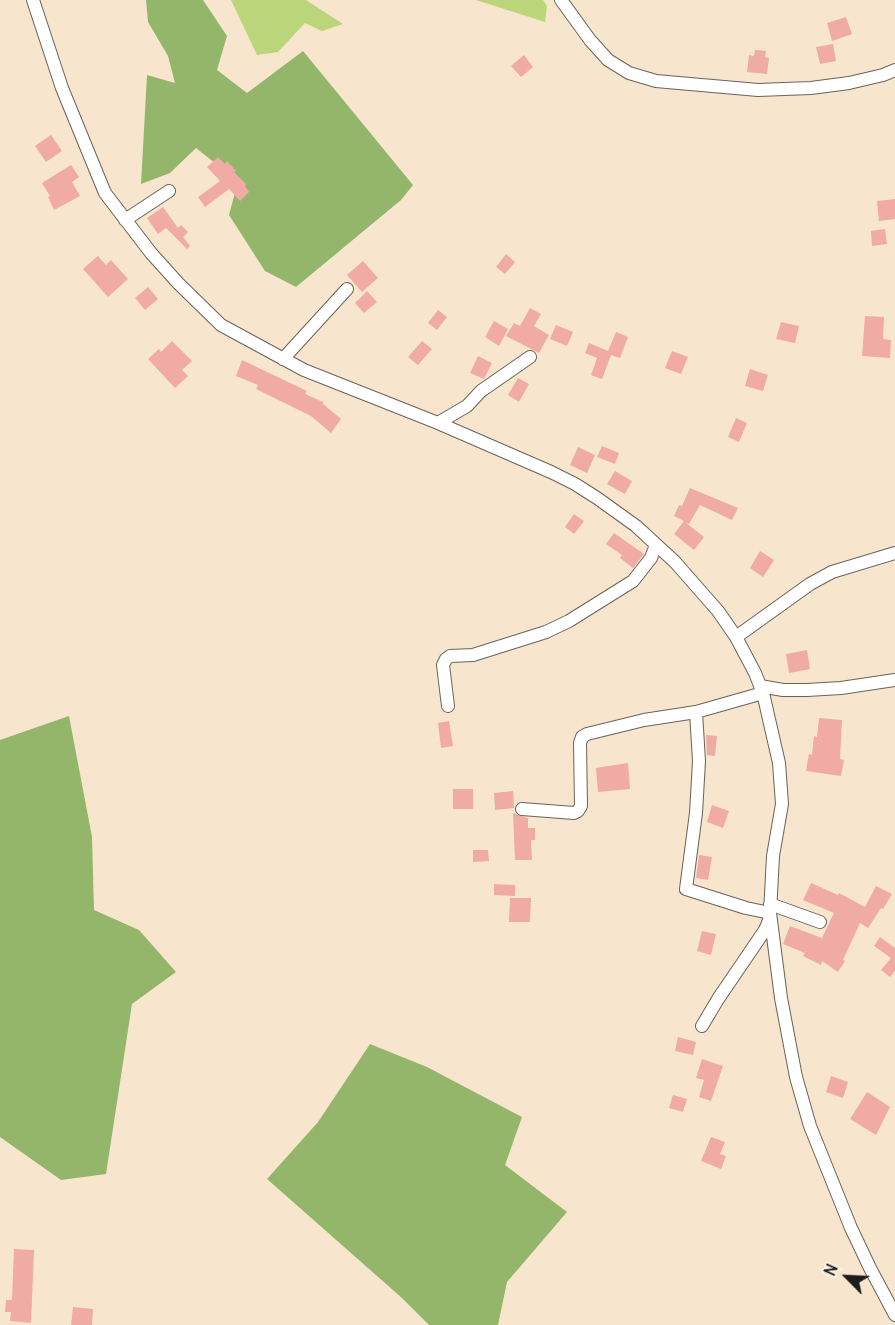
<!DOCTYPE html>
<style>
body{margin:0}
#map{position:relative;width:895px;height:1325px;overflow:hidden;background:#f7e6cd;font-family:Delius,sans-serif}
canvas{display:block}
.north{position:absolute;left:817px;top:1247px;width:60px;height:60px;-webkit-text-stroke:4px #fcf5e5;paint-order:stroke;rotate:294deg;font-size:16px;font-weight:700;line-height:24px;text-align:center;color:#1c1c1c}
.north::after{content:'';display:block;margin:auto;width:21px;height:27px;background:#1c1c1c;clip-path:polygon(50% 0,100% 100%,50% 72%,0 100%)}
</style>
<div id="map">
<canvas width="895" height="1325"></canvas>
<div class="north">N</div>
</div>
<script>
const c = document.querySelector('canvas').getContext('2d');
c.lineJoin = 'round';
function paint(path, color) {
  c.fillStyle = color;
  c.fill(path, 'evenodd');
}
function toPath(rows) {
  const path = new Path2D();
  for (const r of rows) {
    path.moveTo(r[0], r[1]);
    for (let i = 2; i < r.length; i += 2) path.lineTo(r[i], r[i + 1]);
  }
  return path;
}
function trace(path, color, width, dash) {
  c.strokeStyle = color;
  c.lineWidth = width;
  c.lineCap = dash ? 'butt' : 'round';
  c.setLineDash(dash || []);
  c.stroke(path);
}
paint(toPath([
 [231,0,306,0,343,24,322,31,305,23,278,52,257,55],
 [476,0,543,0,547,6,545,22]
]), '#bbd57a');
paint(toPath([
 [146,0,203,0,227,36,217,70,247,93,303,51,413,185,401,200,296,287,265,271,229,215,236,189,220,167,196,148,170,173,141,184,147,75,175,83,168,56,148,22],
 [69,716,92,837,94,910,139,930,176,972,132,1004,106,1174,61,1180,0,1137,0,740],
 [370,1044,427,1067,522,1117,505,1165,567,1212,507,1282,498,1325,429,1325,402,1298,267,1179,318,1122]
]), '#94b66a');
paint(toPath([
 [846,17,852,34,832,41,827,23],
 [833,44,836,61,820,64,816,47],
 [755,50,766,51,765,57,769,58,767,74,747,72,749,55,754,56],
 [524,55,533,67,521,77,511,66],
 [51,135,62,151,46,162,35,146],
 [218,157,225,164,227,161,236,171,234,172,246,184,245,186,249,192,240,201,229,189,205,207,198,197,220,181,207,167],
 [71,165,79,177,72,182,80,196,54,210,48,197,50,196,42,183],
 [895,199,895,219,879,221,877,201],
 [163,207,178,228,181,225,188,232,183,237,190,246,187,249,166,228,158,234,147,218],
 [885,229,887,244,872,246,871,231],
 [506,254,515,262,505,274,496,267],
 [98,256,106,265,111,260,128,279,108,297,83,269],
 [363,261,378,278,362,292,347,275],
 [148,287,158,299,145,310,135,298],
 [367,291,377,302,364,313,355,303],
 [530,308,541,314,534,326,549,335,539,353,506,336,514,323,520,326],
 [438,310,447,317,437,330,428,323],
 [865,316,884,317,883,339,891,340,890,358,862,356],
 [494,321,508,329,499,346,485,337],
 [781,322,799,326,795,343,776,339],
 [556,325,573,332,567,346,550,339],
 [616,332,628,337,620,358,611,355,602,379,591,375,597,358,585,353,589,343,608,351],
 [172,341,192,361,182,370,188,376,175,388,148,359,159,349,161,352],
 [422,341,432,349,418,365,408,357],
 [672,351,688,357,681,374,665,368],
 [478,356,492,363,484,379,470,373],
 [242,360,307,391,305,394,323,402,323,404,341,419,331,433,311,416,256,389,258,385,236,376],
 [750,369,768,375,763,391,745,386],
 [518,378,529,384,519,402,508,395],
 [736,418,747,423,739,442,728,437],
 [602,446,619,453,615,464,597,457],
 [578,447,595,455,587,473,570,465],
 [615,471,632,481,625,494,607,484],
 [690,488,738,508,732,520,700,505,689,524,685,522,704,537,694,550,674,534,684,521,674,516,679,505,682,506],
 [574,514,584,521,574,534,565,527],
 [614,533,644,554,633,568,620,558,622,555,606,544],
 [760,551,774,560,763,577,750,568],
 [807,650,810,669,789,673,786,654],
 [819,718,842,720,840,759,844,760,841,776,806,771,809,754,812,755,814,736,817,737],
 [449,721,453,746,441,748,438,723],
 [706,735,717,736,715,756,707,755],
 [628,763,630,789,598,792,596,768],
 [453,789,473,789,473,809,453,809],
 [513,791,514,808,495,810,494,793],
 [712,805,729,811,723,828,707,822],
 [513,813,528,818,528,828,535,828,535,840,531,840,532,860,515,860],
 [473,850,488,850,489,861,473,862],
 [699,855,712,857,708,880,696,878],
 [811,883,838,895,839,893,865,907,876,886,892,894,883,909,881,908,868,928,860,923,843,960,845,961,838,972,822,961,821,965,803,956,805,953,783,944,790,926,822,938,834,913,803,900],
 [494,884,515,885,515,896,494,895],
 [510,898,531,898,530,922,509,922],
 [702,931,716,934,711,955,697,951],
 [880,937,895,948,895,971,890,977,881,970,891,958,874,946],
 [678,1037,696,1042,693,1055,675,1051],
 [702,1059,723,1066,711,1101,699,1097,704,1080,696,1078],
 [831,1076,848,1082,843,1098,826,1092],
 [867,1092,890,1107,876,1135,850,1119],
 [673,1095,687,1099,683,1112,669,1108],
 [711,1137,725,1142,720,1154,726,1156,721,1169,701,1161],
 [14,1249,34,1250,31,1323,10,1321,11,1312,5,1312,6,1300,12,1300],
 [73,1307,93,1309,92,1325,71,1325]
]), '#f0aba5');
const street = toPath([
 [33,0,62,88,105,193,151,253,178,283,221,325,304,370,438,423,551,472,575,484,597,498,636,526,675,562,718,611,736,637,755,673,763,693,779,763,782,804,773,856,770,913,781,998,796,1077,810,1126,851,1228,870,1268,895,1315],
 [561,0,590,40,608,60,629,73,656,81,758,90,811,88,849,83,883,75,895,70],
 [125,220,169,191],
 [283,359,347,289],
 [438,423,467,406,481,391,530,357],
 [736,637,810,584,832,572,895,553],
 [760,686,783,690,807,690,841,688,895,680],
 [448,706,443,665,446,659,450,656,473,655,546,632,569,621,633,581,651,558,656,545],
 [696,712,699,761,696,813,686,889,746,908,770,913],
 [522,809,574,813,578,811,581,806,580,743,582,737,587,734,644,720,696,712,763,693],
 [770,904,820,922],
 [702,1026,718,999,765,930,770,918]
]);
trace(street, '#69635a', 14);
trace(street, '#fff', 12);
</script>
